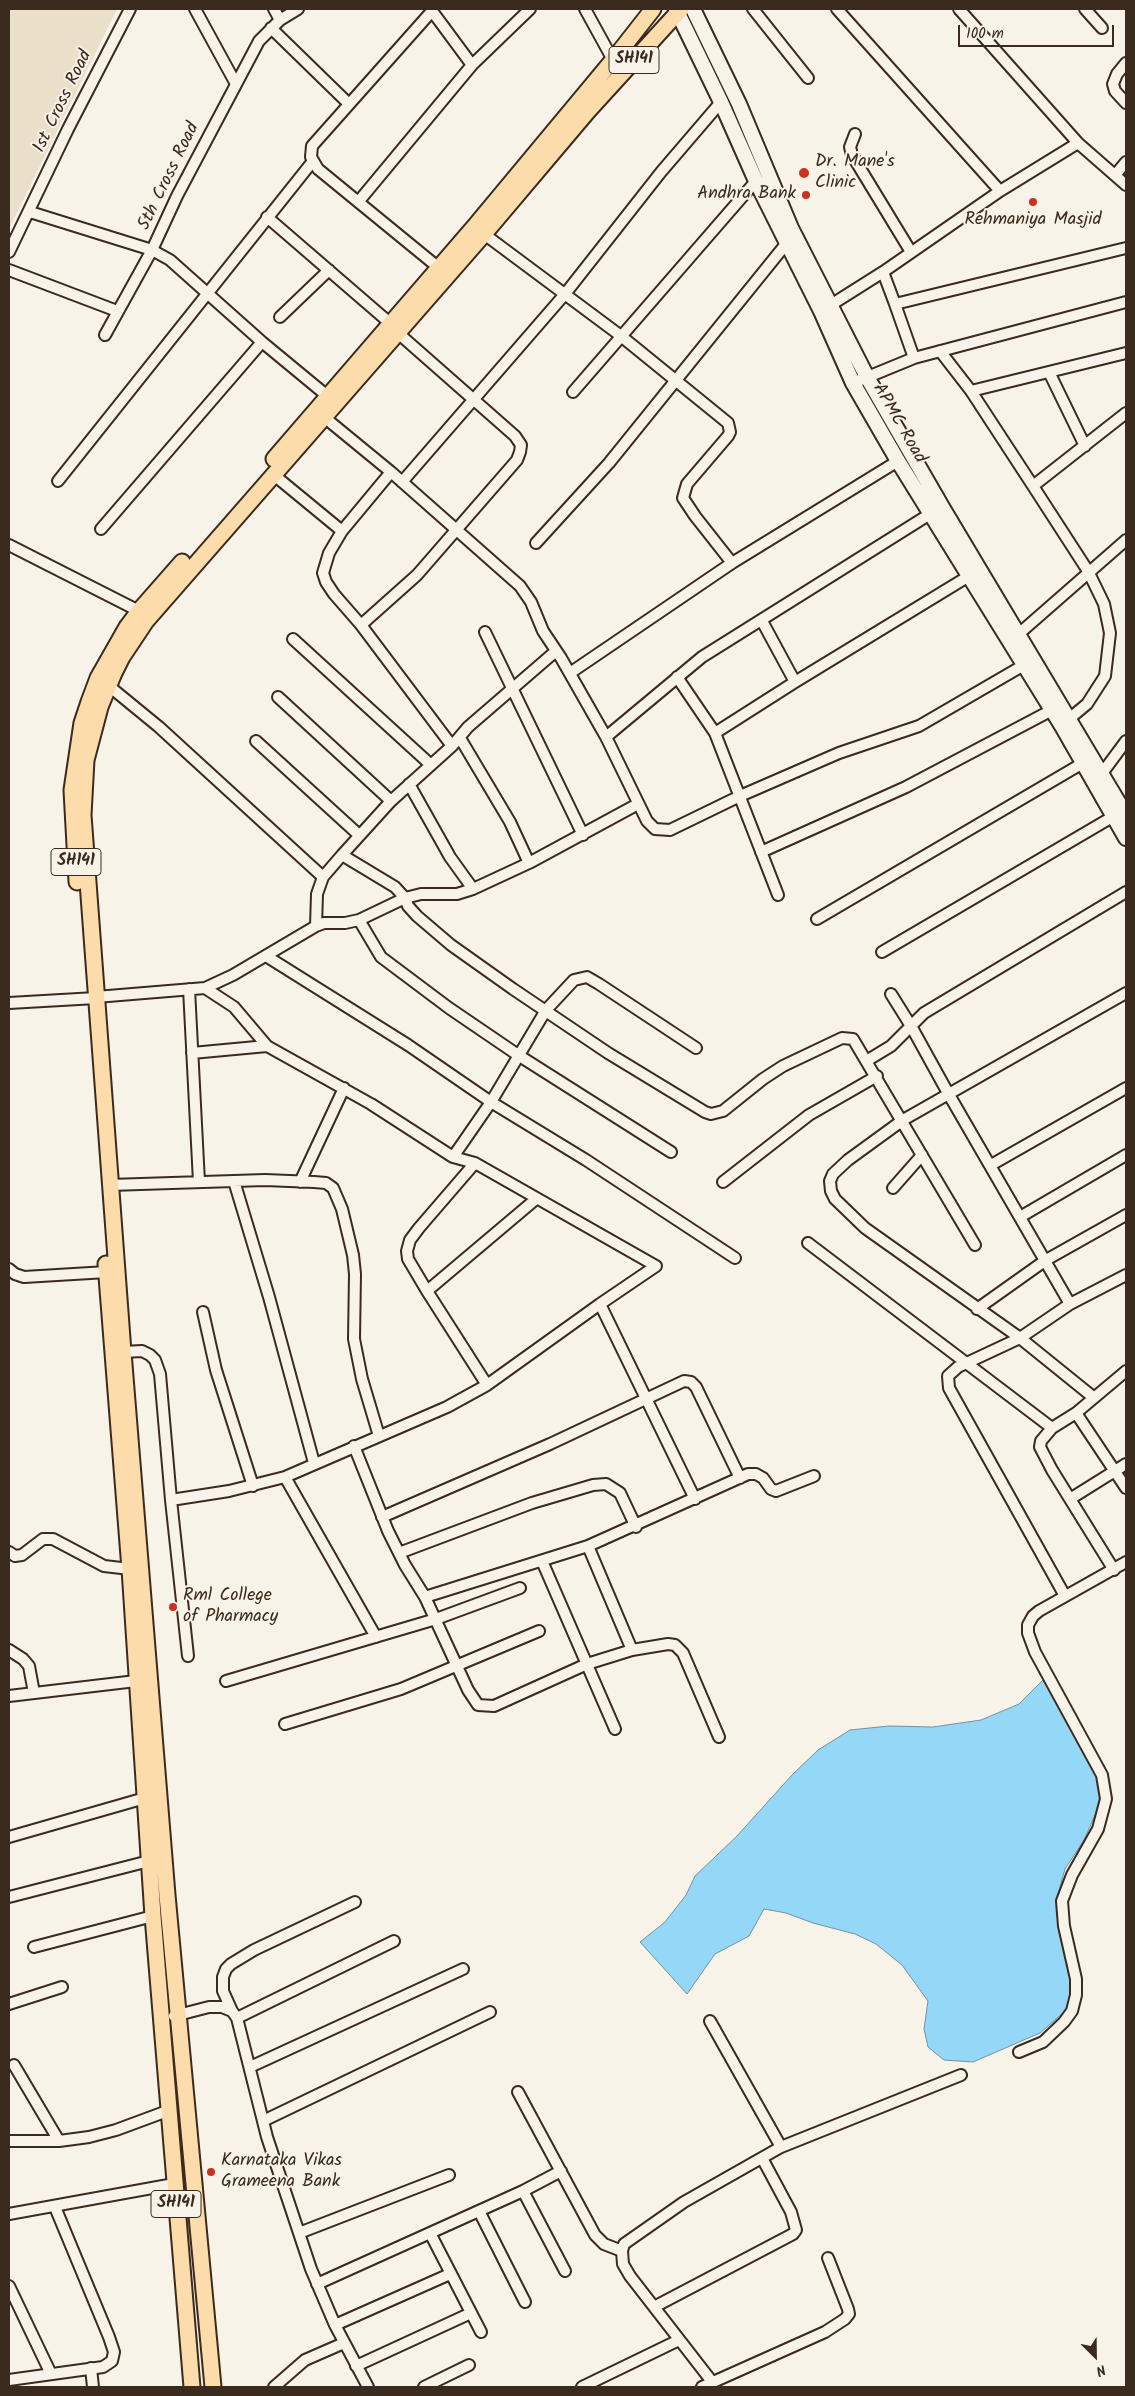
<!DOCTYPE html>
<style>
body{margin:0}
#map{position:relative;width:1135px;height:2396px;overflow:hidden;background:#f7f3e8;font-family:Kalam,sans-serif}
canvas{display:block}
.frame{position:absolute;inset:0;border:10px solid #3b2a1e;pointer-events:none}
.north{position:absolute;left:1070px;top:2331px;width:50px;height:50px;-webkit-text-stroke:4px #f7f3e8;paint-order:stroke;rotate:157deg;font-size:14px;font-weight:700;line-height:20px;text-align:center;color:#3b2a1e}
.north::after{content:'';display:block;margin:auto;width:18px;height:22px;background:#3b2a1e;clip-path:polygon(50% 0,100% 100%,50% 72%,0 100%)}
.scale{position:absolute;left:958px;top:25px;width:156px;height:22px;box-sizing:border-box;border:2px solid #3b2a1e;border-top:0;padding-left:6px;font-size:15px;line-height:18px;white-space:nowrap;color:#3b2a1e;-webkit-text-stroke:4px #f7f3e8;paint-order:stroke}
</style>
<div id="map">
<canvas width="1135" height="2396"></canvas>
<div class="frame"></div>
<div class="north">N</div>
<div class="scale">100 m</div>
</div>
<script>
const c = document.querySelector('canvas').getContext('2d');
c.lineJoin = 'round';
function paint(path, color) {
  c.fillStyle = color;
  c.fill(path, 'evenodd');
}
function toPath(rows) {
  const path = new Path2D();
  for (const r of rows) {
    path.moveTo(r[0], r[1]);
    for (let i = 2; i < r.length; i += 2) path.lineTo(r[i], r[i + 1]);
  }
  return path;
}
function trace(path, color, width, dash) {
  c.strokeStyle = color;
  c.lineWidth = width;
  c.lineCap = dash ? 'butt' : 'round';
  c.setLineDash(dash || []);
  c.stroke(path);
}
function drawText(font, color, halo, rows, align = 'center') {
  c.font = font + ' Kalam,sans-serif';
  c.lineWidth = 4;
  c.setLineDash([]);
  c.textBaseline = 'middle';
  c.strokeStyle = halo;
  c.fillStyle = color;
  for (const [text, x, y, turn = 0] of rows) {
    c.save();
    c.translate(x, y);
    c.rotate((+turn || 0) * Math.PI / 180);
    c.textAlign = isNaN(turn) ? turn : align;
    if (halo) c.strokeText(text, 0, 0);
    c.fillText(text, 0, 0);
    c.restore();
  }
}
paint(toPath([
 [9,9,117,9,9,229]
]), '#eae0ca');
const water = toPath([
 [1044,1679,1101,1775,1099,1806,1084,1840,1065,1869,1057,1898,1075,1998,1064,2012,1040,2033,973,2062,944,2060,928,2047,924,2029,928,2001,902,1965,876,1944,855,1934,813,1923,786,1913,764,1909,749,1936,715,1954,687,1994,640,1942,665,1922,686,1895,695,1876,736,1837,792,1775,818,1750,850,1730,889,1726,933,1727,981,1720,1019,1704,1044,1679]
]);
paint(water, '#95d7f7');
trace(water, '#7192a0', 1);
const street = toPath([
 [195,9,236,84],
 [274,9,280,20],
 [585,9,613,60],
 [753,9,808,78],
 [837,9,1000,191],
 [959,9,1078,143,1126,185],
 [1085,9,1102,28],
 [271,28,349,104],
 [1126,63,1117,74,1113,84,1115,91,1126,103],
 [855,134,850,147,852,155,911,252],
 [1116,174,1126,162],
 [359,201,472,65],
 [30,212,152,250,170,260,262,342,331,399],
 [267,217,391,324,398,333,515,436,521,445,520,452,517,460,417,575,361,625],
 [484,234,621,336,728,423,730,432,728,436,687,484,683,498,695,516,732,563],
 [9,252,68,129,130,9],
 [439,268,318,169,311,157,312,146,432,11,472,65,530,9],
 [9,270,117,311],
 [883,272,1000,191,1078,143],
 [895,304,914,358],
 [826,308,883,272,895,304,1126,248],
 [280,317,329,270],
 [105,335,152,250,177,196,259,41,280,20,298,9],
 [940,351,971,391,1033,486,1088,571,1104,604,1110,633,1105,676,1087,704,1069,719],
 [1049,372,1085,446],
 [853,383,914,358,1126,302],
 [971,391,1126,353],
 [573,392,756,181],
 [324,417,391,472,520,586,531,602,543,631,561,658,606,737,647,821,655,829,670,830,740,796,839,753,919,726,1024,665],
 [391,472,342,531,329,553,323,573,326,582,334,594,361,625,452,746],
 [274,475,342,531],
 [58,481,313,161],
 [402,482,565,294,661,172,721,102],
 [1033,486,1126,413],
 [101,529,262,342],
 [536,543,609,463,786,244],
 [9,545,139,611],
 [762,621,795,682],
 [485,632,583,835],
 [1014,638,1126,540],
 [293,639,431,765],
 [570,673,732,563,898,461],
 [677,677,715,733,778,895],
 [109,686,159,727,323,877],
 [278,697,391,801],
 [715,733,795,682,969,576],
 [606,737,702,657,930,514],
 [460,738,510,822,529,863],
 [256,741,359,835],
 [1103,772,1126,741],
 [409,784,450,857,473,889,529,863,638,804],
 [761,852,906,787,1052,710],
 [342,855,395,887,405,898,408,906,417,916,451,945,513,989,608,1053,705,1112,711,1114,723,1111,763,1079,783,1066,842,1038,853,1039,975,1245],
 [817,919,1083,763],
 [359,920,405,898,421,894,457,894,473,889],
 [316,926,317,894,323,877,342,855,391,801,452,746,468,727,556,651],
 [882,952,1114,816],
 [266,956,408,1045,491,1102,586,1160,735,1258],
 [189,989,199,1182],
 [891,994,911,1026,948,1093,1070,1304],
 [96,997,205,988,233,975,316,926,324,923,345,923,359,920,381,957,449,1008,518,1055,671,1152],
 [9,1003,96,998],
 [192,1053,267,1046],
 [868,1060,891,1046,924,1013,1126,892],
 [453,1157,491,1102,546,1010,574,980,587,977,599,984,696,1048],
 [475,1163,419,1228,410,1240,407,1251,408,1259,427,1291,487,1385],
 [991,1165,1126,1088],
 [234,1181,269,1297,314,1463],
 [300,1182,344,1088],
 [723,1182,809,1115,877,1076],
 [110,1185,265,1180,314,1182,326,1183,333,1188,342,1209,353,1255,355,1274,354,1339,362,1379,379,1436],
 [893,1188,922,1155],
 [1020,1217,1126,1155],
 [808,1243,1052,1428],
 [9,1269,15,1274,24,1277,107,1272],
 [427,1291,536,1199],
 [600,1304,695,1499],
 [977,1309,1046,1260,1126,1215],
 [203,1312,216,1370,253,1486],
 [123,1352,142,1351,150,1355,155,1360,160,1374,171,1500,188,1656],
 [1093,1397,1020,1338,865,1228,835,1199,831,1191,830,1181,833,1174,848,1160,903,1120,1126,993],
 [1076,1413,1126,1488],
 [354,1446,388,1531,405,1565,425,1597,468,1690,478,1705,494,1706,587,1664,632,1650,668,1644,675,1645,683,1653,719,1737],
 [285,1477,376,1637],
 [1070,1499,1126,1464],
 [171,1500,229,1491,285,1477,447,1407,487,1385,600,1304,656,1266,475,1163,453,1157,371,1104,267,1046,234,1007,205,988],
 [382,1517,550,1444,684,1381,691,1382,696,1387,740,1478],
 [588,1546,632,1650],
 [9,1552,15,1556,22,1555,43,1539,53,1539,104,1566,130,1569],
 [399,1553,532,1503,593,1485,606,1484,620,1493,636,1527],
 [542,1561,615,1729],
 [1114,1570,1052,1470,1040,1447,1041,1441,1052,1428,1076,1413,1126,1371],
 [1065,1596,949,1388,948,1376,958,1367,1020,1338,1070,1304,1126,1275],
 [425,1597,588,1546,748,1474,756,1474,763,1478,771,1489,776,1491,814,1476],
 [9,1650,23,1659,29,1666,34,1693],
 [226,1681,436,1619,520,1588],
 [9,1696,136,1681],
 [285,1724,401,1689,539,1631],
 [9,1837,145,1798],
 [9,1897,149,1861],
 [34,1947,153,1916],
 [9,2004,62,1987],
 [232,2011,223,1991,223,1977,226,1969,231,1964,254,1950,355,1902],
 [174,2016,209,2007,222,2007,232,2011,237,2018,267,2137,311,2269,335,2325,368,2387],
 [237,2018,394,1941],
 [710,2021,781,2147],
 [1019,2052,1043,2042,1064,2022,1072,2011,1076,1995,1076,1979,1064,1926,1062,1901,1072,1875,1098,1829,1106,1799,1102,1775,1035,1652,1028,1633,1028,1625,1033,1616,1039,1611,1126,1562],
 [14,2065,59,2141],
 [250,2067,463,1969],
 [518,2092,595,2235,604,2244,622,2251],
 [263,2121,490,2012],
 [9,2141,59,2141,89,2137,116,2130,170,2110],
 [523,2191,565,2271],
 [479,2211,525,2302],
 [9,2214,174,2184],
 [299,2233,449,2175],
 [430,2233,481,2332],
 [317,2284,523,2191,561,2171],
 [9,2286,51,2374],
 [654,2307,793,2234,796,2230,791,2212,762,2158],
 [335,2325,450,2274],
 [356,2366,471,2313],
 [91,2368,93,2387],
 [9,2380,103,2367,112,2361,114,2352,109,2337,55,2207],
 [713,2383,630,2276,623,2264,622,2251,624,2244,684,2202,781,2147,961,2075],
 [274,2387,305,2360,344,2343],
 [424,2387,469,2365],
 [582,2387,679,2340],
 [702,2387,825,2332,845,2319,849,2314,848,2309,828,2258]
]);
const secondary = toPath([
 [676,9,721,102,756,181,821,311,853,383,898,461,1062,726,1126,838],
 [693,9,739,104,791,228,867,377,942,507,1126,815]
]);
const primary = toPath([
 [274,459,475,226,613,60,653,9],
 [77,882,72,790,82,723,89,702,98,678,127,627,139,611,182,562],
 [106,1264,130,1569,153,1916,192,2387],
 [213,2387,167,1895,123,1352,83,815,86,760,100,707,114,673,122,657,146,621,484,234,588,111,681,9]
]);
trace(street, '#3b2a1e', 14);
trace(secondary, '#3b2a1e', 18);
trace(primary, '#3b2a1e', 19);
trace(street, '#f7f3e8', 10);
trace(secondary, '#f7f3e8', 14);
trace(primary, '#fddcac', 15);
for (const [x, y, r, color] of [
 [804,173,6,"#c8321e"],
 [806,195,5,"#c8321e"],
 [1033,202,5,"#c8321e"],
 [173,1607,5,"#c8321e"],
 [211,2172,5,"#c8321e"]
]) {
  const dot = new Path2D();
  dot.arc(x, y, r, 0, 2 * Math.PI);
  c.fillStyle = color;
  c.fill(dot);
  trace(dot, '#f7f3e8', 2);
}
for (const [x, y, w] of [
 [634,60,50],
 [76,862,50],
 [176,2204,50]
]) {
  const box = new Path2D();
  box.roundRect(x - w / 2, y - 13.5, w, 27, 4);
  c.fillStyle = '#f7f3e8';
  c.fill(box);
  trace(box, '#3b2a1e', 1);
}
drawText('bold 16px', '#3b2a1e', null, [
 ["SH141",634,60],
 ["SH141",76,862],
 ["SH141",176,2204]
]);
drawText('18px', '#3b2a1e', '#f7f3e8', [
 ["1st Cross Road",64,102,-64],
 ["5th Cross Road",170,177,-64],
 ["APMC Road",898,424,60]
]);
drawText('18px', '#3b2a1e', '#f7f3e8', [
 ["Dr. Mane's",815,163],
 ["Clinic",815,184],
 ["Andhra Bank",796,195,"right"],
 ["Rehmaniya Masjid",1033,221,"center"],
 ["Rml College",183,1597],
 ["of Pharmacy",183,1618],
 ["Karnataka Vikas",221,2162],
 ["Grameena Bank",221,2183]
], 'left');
</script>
